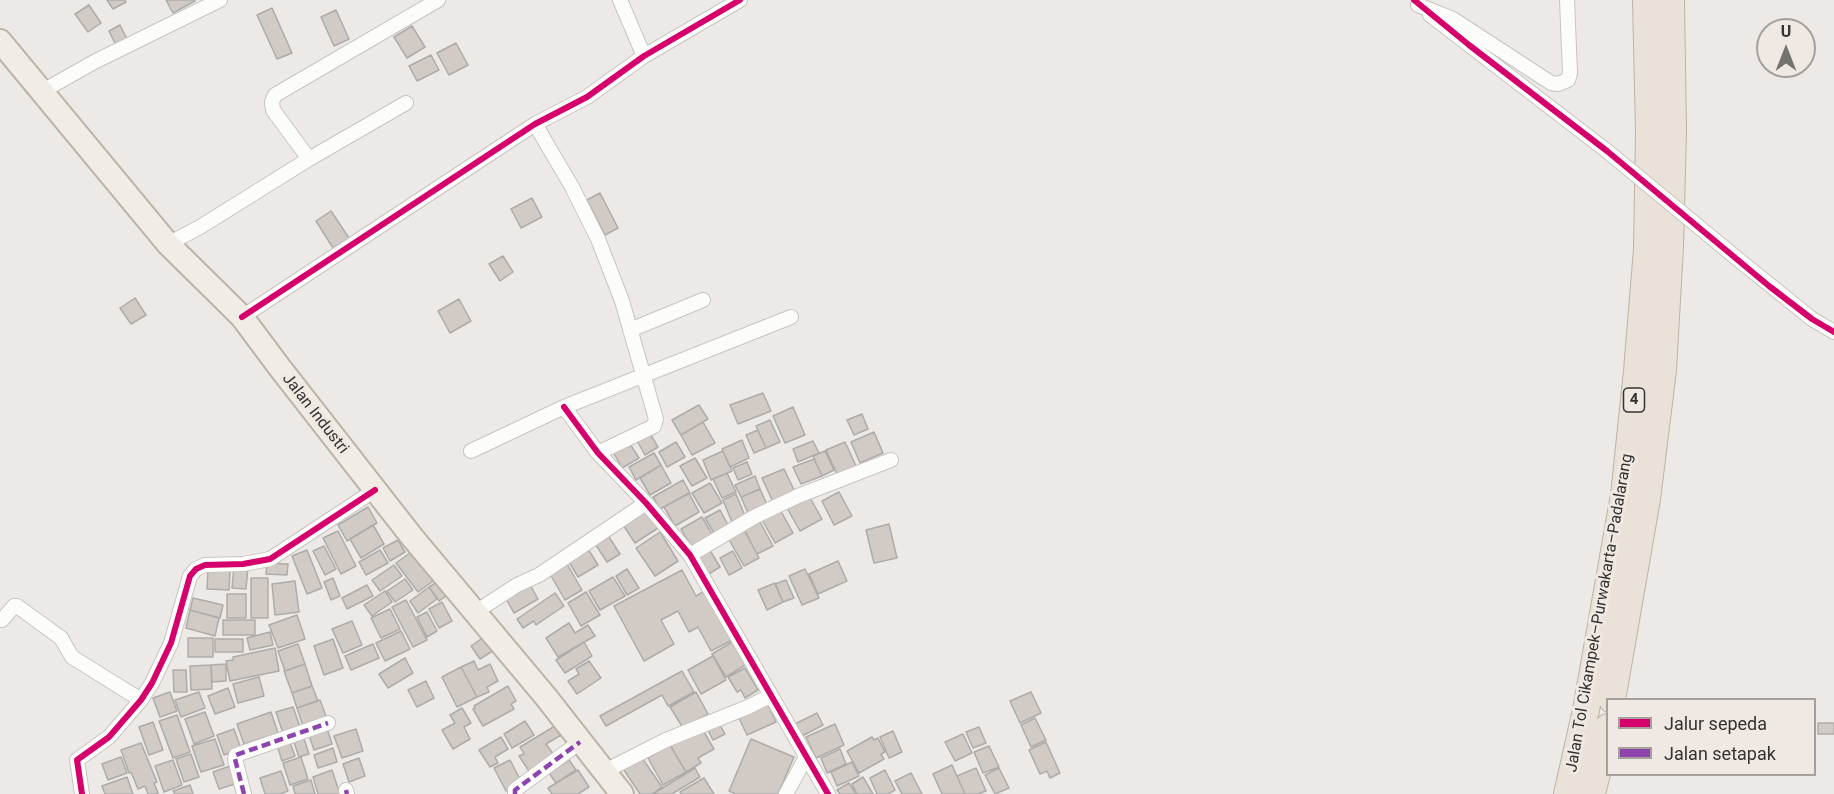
<!DOCTYPE html>
<meta charset="utf-8">
<style>
body{margin:0}
#map{position:relative;width:1834px;height:794px;overflow:hidden;background:#ece9e6;font-family:Roboto,sans-serif}
canvas{display:block}
.legend{position:absolute;left:1606px;top:698px;width:210px;height:78px;box-sizing:border-box;background:#efe8e3;border:2px solid #a5a09c;margin:0;padding:8px 10px;list-style:none;font-size:18px;color:#353331}
.legend li{display:flex;align-items:center;gap:12px;height:30px}
.legend b{width:30px;border:2px solid #a5a09c}
.north{position:absolute;left:1756px;top:18px;width:60px;height:60px;box-sizing:border-box;background:#efe8e3;border:2px solid #a5a09c;border-radius:50%;rotate:0deg;font-size:16px;font-weight:700;line-height:24px;text-align:center;color:#353331}
.north::after{content:'';display:block;margin:auto;width:21px;height:27px;background:#757370;clip-path:polygon(50% 0,100% 100%,50% 72%,0 100%)}
</style>
<div id="map">
<canvas width="1834" height="794"></canvas>
<ul class="legend">
<li><b style="height:8px;background:#d6006c"></b>Jalur sepeda</li>
<li><b style="height:8px;background:#8e44ad"></b>Jalan setapak</li>
</ul>
<div class="north">U</div>
</div>
<script>
const c = document.querySelector('canvas').getContext('2d');
c.lineJoin = 'round';
function paint(path, color) {
  c.fillStyle = color;
  c.fill(path, 'evenodd');
}
function toPath(rows) {
  const path = new Path2D();
  for (const r of rows) {
    path.moveTo(r[0], r[1]);
    for (let i = 2; i < r.length; i += 2) path.lineTo(r[i], r[i + 1]);
  }
  return path;
}
function trace(path, color, width, dash) {
  c.strokeStyle = color;
  c.lineWidth = width;
  c.lineCap = dash ? 'butt' : 'round';
  c.setLineDash(dash || []);
  c.stroke(path);
}
function drawText(font, color, halo, rows, align = 'center') {
  c.font = font + ' Roboto,sans-serif';
  c.lineWidth = 6;
  c.setLineDash([]);
  c.textBaseline = 'middle';
  c.strokeStyle = halo;
  c.fillStyle = color;
  for (const [text, x, y, turn = 0] of rows) {
    c.save();
    c.translate(x, y);
    c.rotate((+turn || 0) * Math.PI / 180);
    c.textAlign = isNaN(turn) ? turn : align;
    if (halo) c.strokeText(text, 0, 0);
    c.fillText(text, 0, 0);
    c.restore();
  }
}
const building = toPath([
 [107,0,125,0,126,2,113,9,107,0],
 [166,0,194,0,195,1,173,13,166,0],
 [89,5,101,23,88,32,75,14,89,5],
 [272,8,292,53,277,59,257,15,272,8],
 [336,10,349,39,334,46,321,17,336,10],
 [120,25,129,43,118,49,109,31,120,25],
 [412,26,425,47,407,58,394,37,412,26],
 [456,43,468,65,449,75,437,53,456,43],
 [431,55,439,70,417,81,409,66,431,55],
 [600,193,618,228,605,235,587,200,600,193],
 [532,198,542,217,521,228,511,209,532,198],
 [331,211,349,238,333,248,316,221,331,211],
 [503,256,513,272,500,281,489,264,503,256],
 [135,298,146,315,131,324,120,308,135,298],
 [459,299,471,321,450,333,438,311,459,299],
 [763,393,771,411,738,424,730,405,763,393],
 [699,405,708,419,681,435,672,420,699,405],
 [793,407,805,435,785,443,773,416,793,407],
 [862,414,868,429,854,435,847,420,862,414],
 [770,420,780,442,766,448,756,426,770,420],
 [703,422,715,443,692,455,681,435,703,422],
 [758,430,766,448,754,453,746,435,758,430],
 [649,432,658,447,645,455,636,439,649,432],
 [874,432,883,453,860,463,851,442,874,432],
 [742,440,749,458,730,467,722,449,742,440],
 [628,441,639,458,622,468,612,450,628,441],
 [813,441,819,453,798,462,793,449,813,441],
 [676,442,685,457,667,467,659,452,676,442],
 [845,442,856,466,837,474,826,450,845,442],
 [723,451,732,471,711,480,703,460,723,451],
 [825,451,834,470,822,476,813,456,825,451],
 [654,453,661,465,636,480,629,467,654,453],
 [695,458,707,478,692,486,680,466,695,458],
 [814,459,822,476,801,484,793,467,814,459],
 [747,462,752,474,738,480,733,468,747,462],
 [661,465,671,483,650,495,640,478,661,465],
 [784,469,795,492,773,502,762,478,784,469],
 [727,473,736,492,722,498,713,479,727,473],
 [755,476,760,489,741,497,735,485,755,476],
 [683,480,690,493,660,509,653,497,683,480],
 [710,483,722,503,704,513,692,493,710,483],
 [760,489,767,505,748,513,741,497,760,489],
 [839,492,852,516,834,525,822,501,839,492],
 [689,493,699,512,675,526,664,507,689,493],
 [736,494,745,516,732,522,723,500,736,494],
 [809,496,822,519,800,531,787,508,809,496],
 [778,506,793,533,775,543,760,516,778,506],
 [368,507,377,523,347,541,338,525,368,507],
 [645,508,658,528,635,543,621,522,645,508],
 [720,510,728,525,714,533,705,518,720,510],
 [702,517,713,536,692,548,681,529,702,517],
 [759,520,773,546,757,554,743,528,759,520],
 [889,524,897,558,874,563,866,530,889,524],
 [373,525,384,544,361,558,350,539,373,525],
 [743,527,759,558,744,566,727,536,743,527],
 [338,531,356,566,341,574,323,538,338,531],
 [660,532,678,561,655,576,636,548,660,532],
 [609,537,620,554,607,562,596,545,609,537],
 [398,540,405,552,390,561,383,548,398,540],
 [324,546,336,569,325,575,313,551,324,546],
 [708,547,720,567,707,575,694,555,708,547],
 [588,549,598,565,578,577,568,560,588,549],
 [307,550,322,588,307,594,292,556,307,550],
 [380,550,388,563,366,575,359,562,380,550],
 [414,550,436,579,418,592,396,563,414,550],
 [733,551,742,568,729,575,720,558,733,551],
 [838,561,847,581,818,594,809,574,838,561],
 [267,563,288,564,287,575,266,574,267,563],
 [567,564,582,590,565,600,550,574,567,564],
 [394,565,402,576,380,591,372,580,394,565],
 [234,566,248,567,246,589,232,588,234,566],
 [208,569,230,570,229,590,207,589,208,569],
 [627,569,639,588,627,595,616,576,627,569],
 [805,569,819,598,802,605,789,576,805,569],
 [682,570,696,596,705,591,732,640,711,651,698,627,689,632,678,611,661,620,674,644,644,661,614,606,682,570],
 [613,577,625,596,600,610,589,591,613,577],
 [251,578,268,578,268,618,251,618,251,578],
 [333,578,340,596,331,600,324,582,333,578],
 [405,579,413,590,395,602,387,591,405,579],
 [440,580,449,594,439,601,429,587,440,580],
 [786,580,794,598,783,602,775,584,786,580],
 [295,581,299,612,275,615,272,584,295,581],
 [529,583,538,599,514,613,505,597,529,583],
 [775,583,783,602,767,610,758,590,775,583],
 [367,585,373,596,347,609,342,598,367,585],
 [429,587,437,599,418,613,410,601,429,587],
 [385,591,392,602,372,616,364,605,385,591],
 [586,592,600,615,581,626,568,603,586,592],
 [555,593,564,606,536,625,534,621,523,628,517,619,555,593],
 [227,594,246,594,246,618,227,618,227,594],
 [193,598,223,605,220,618,190,610,193,598],
 [406,600,427,640,413,647,392,607,406,600],
 [442,602,452,621,439,628,429,609,442,602],
 [390,609,400,629,381,638,371,618,390,609],
 [190,610,219,618,215,636,186,628,190,610],
 [427,612,437,631,427,637,417,617,427,612],
 [297,615,305,639,278,648,269,625,297,615],
 [223,620,255,620,255,635,223,635,223,620],
 [352,621,362,645,343,653,332,629,352,621],
 [569,623,575,633,588,625,595,636,558,657,546,638,569,623],
 [401,631,410,649,385,661,376,643,401,631],
 [270,632,273,645,250,650,247,638,270,632],
 [484,637,494,650,480,659,471,646,484,637],
 [188,638,213,638,213,657,188,657,188,638],
 [215,639,243,639,243,652,215,652,215,639],
 [333,639,343,668,324,675,314,646,333,639],
 [584,642,592,656,565,673,556,660,584,642],
 [732,642,745,665,726,677,712,654,732,642],
 [298,644,305,664,285,671,278,651,298,644],
 [373,644,379,658,351,670,345,656,373,644],
 [275,648,279,671,230,681,226,661,233,660,233,657,275,648],
 [713,656,726,680,701,694,688,670,713,656],
 [405,658,413,673,388,688,379,674,405,658],
 [474,661,478,670,490,664,498,681,487,687,489,692,477,697,461,667,474,661],
 [589,661,601,678,577,694,568,681,579,674,576,669,589,661],
 [226,664,226,681,212,682,211,665,226,664],
 [305,664,312,686,292,693,284,671,305,664],
 [211,665,212,689,191,690,190,666,211,665],
 [461,667,477,697,457,707,442,677,461,667],
 [745,668,758,690,745,698,741,690,737,692,728,677,745,668],
 [173,670,186,670,187,692,174,692,173,670],
 [682,671,694,692,668,706,662,695,606,726,600,716,682,671],
 [259,677,264,696,238,703,233,684,259,677],
 [426,681,434,698,417,707,408,690,426,681],
 [312,686,318,701,297,708,292,693,312,686],
 [508,686,516,701,511,704,514,709,483,726,473,709,475,708,474,706,508,686],
 [228,688,235,707,215,714,208,696,228,688],
 [170,692,177,711,160,717,153,698,170,692],
 [199,692,205,708,181,717,175,700,199,692],
 [696,692,708,714,683,728,670,707,696,692],
 [1031,692,1041,713,1020,723,1010,701,1031,692],
 [320,700,327,719,303,726,297,708,320,700],
 [767,702,776,722,747,735,738,716,767,702],
 [293,707,300,727,283,733,276,712,293,707],
 [462,708,471,723,464,727,470,739,453,749,442,730,455,723,450,715,462,708],
 [205,712,214,736,194,744,185,719,205,712],
 [271,712,278,733,244,744,237,724,271,712],
 [817,713,823,725,802,736,795,724,817,713],
 [177,715,190,752,173,758,159,721,177,715],
 [1035,718,1046,740,1031,747,1021,725,1035,718],
 [717,720,725,734,713,740,706,726,717,720],
 [525,721,534,735,512,748,504,734,525,721],
 [153,722,163,750,149,755,139,727,153,722],
 [1818,723,1834,723,1834,734,1818,734,1818,723],
 [835,724,844,745,816,758,806,737,835,724],
 [555,726,561,735,546,744,556,758,531,774,519,756,524,754,520,747,555,726],
 [701,727,714,749,698,758,701,763,686,772,670,745,701,727],
 [979,727,986,743,973,748,966,732,979,727],
 [327,728,332,744,314,750,309,735,327,728],
 [234,729,241,749,224,755,217,735,234,729],
 [356,729,363,751,342,758,334,736,356,729],
 [893,731,902,752,889,758,880,737,893,731],
 [963,734,972,753,955,761,945,742,963,734],
 [303,736,309,754,299,757,293,739,303,736],
 [501,737,508,749,495,757,498,763,490,767,479,750,501,737],
 [872,737,874,740,878,738,885,752,881,754,884,759,859,773,847,751,872,737],
 [215,739,224,765,201,772,192,746,215,739],
 [751,739,794,757,778,794,736,794,729,791,751,739],
 [289,740,295,756,282,761,277,745,289,740],
 [1046,742,1060,773,1050,778,1047,771,1040,774,1029,750,1046,742],
 [141,743,157,782,154,783,158,793,156,794,148,794,145,786,138,789,131,772,129,773,121,750,141,743],
 [670,745,686,772,663,785,648,758,670,745],
 [989,746,999,767,983,773,974,752,989,746],
 [333,748,337,762,318,768,314,755,333,748],
 [840,749,846,764,827,773,821,758,840,749],
 [191,754,199,777,184,782,176,759,191,754],
 [640,755,662,787,652,794,640,794,622,767,640,755],
 [121,757,127,773,108,780,102,764,121,757],
 [301,757,308,779,290,785,283,763,301,757],
 [359,758,365,776,349,782,343,764,359,758],
 [173,760,182,785,164,792,155,766,173,760],
 [510,760,521,781,506,791,494,768,510,760],
 [569,760,576,770,556,783,549,773,569,760],
 [852,762,859,776,837,786,831,772,852,762],
 [233,765,238,783,219,789,213,772,233,765],
 [952,765,957,776,965,794,942,794,933,774,952,765],
 [695,768,700,777,672,794,653,794,695,768],
 [976,768,986,791,978,794,965,794,957,776,976,768],
 [999,768,1009,788,995,794,985,775,999,768],
 [332,770,340,794,318,794,313,777,332,770],
 [578,770,589,787,578,794,552,794,548,788,578,770],
 [885,770,895,790,888,794,877,794,870,778,885,770],
 [281,771,288,791,280,794,265,794,260,778,281,771],
 [911,773,922,794,902,794,895,781,911,773],
 [127,777,133,794,105,794,102,786,127,777],
 [863,777,873,794,857,794,852,784,863,777],
 [704,778,714,794,681,794,680,792,704,778],
 [311,780,315,794,295,794,293,786,311,780],
 [849,783,856,794,840,794,837,790,849,783],
 [190,785,193,794,175,794,173,791,190,785]
]);
paint(building, '#d1cac5');
trace(building, '#aeacaa', 1.5);
const minor = toPath([
 [620,0,644,56],
 [1418,5,1453,19,1551,83,1558,84,1568,80,1570,73,1567,0],
 [1430,15,1607,151],
 [41,92,94,62,220,0],
 [535,124,572,187,598,239,622,301,656,419,654,426,598,453],
 [309,159,406,103],
 [168,244,200,227,309,159,273,110,272,102,275,95,438,0],
 [1734,256,1812,319,1834,332],
 [242,317,535,124,587,97,644,56,740,0],
 [630,330,703,300],
 [564,407,598,453,646,503,690,555,828,794],
 [471,451,564,407,791,317],
 [690,555,754,517,798,496,891,460],
 [474,613,517,585,539,575,646,503],
 [2,620,14,606,17,606,61,638,72,657,141,700],
 [605,771,666,740,748,707,770,696],
 [346,790,347,794],
 [82,794,77,760,109,737,141,700,152,683,171,643,190,576,196,569,205,565,243,564,270,559,375,490],
 [244,794,235,759,236,755,328,723],
 [515,794,515,790,580,742],
 [786,794,806,757]
]);
const primary = toPath([
 [0,41,168,244,242,317,280,368,412,537,546,697,622,794]
]);
const motorway = toPath([
 [1612,700,1647,499,1663,370,1670,247,1673,131,1671,0],
 [1567,794,1586,710,1624,495,1637,371,1647,249,1649,132,1646,0],
 [1592,794,1608,727]
]);
trace(minor, '#c7c5c3', 16);
trace(primary, '#bdb3a7', 26);
trace(motorway, '#bdb3a7', 28);
trace(minor, '#fcfcfb', 14);
trace(primary, '#f1ece6', 22);
trace(motorway, '#eae2d8', 26);
const minorBridge = toPath([
 [1607,151,1734,256]
]);
trace(minorBridge, '#c7c5c3', 16, []);
trace(minorBridge, '#fcfcfb', 14);
trace(toPath([
 [346,790,347,794],
 [244,794,235,759,236,755,328,723],
 [515,794,515,790,580,742]
]), '#8e44ad', 4.5, [9, 4.5]);
trace(toPath([
 [1414,0,1469,45,1607,151,1769,286,1812,319,1834,332],
 [242,317,535,124,587,97,644,56,740,0],
 [564,407,598,453,646,503,690,555,828,794],
 [82,794,77,760,109,737,141,700,152,683,171,643,190,576,196,569,205,565,243,564,270,559,375,490]
]), '#d6006c', 6);
for (const [x, y, w] of [
 [1634,400,21]
]) {
  const box = new Path2D();
  box.roundRect(x - w / 2, y - 12, w, 24, 4.5);
  c.fillStyle = '#efe8e3';
  c.fill(box);
  trace(box, '#353331', 1.5);
}
drawText('bold 15px', '#353331', null, [
 ["4",1634,400]
]);
drawText('16px', '#353331', '#efe8e3', [
 ["Jalan Industri",315,414,52],
 ["Jalan Tol Cikampek–Purwakarta–Padalarang",1600,613,-80]
]);
</script>
